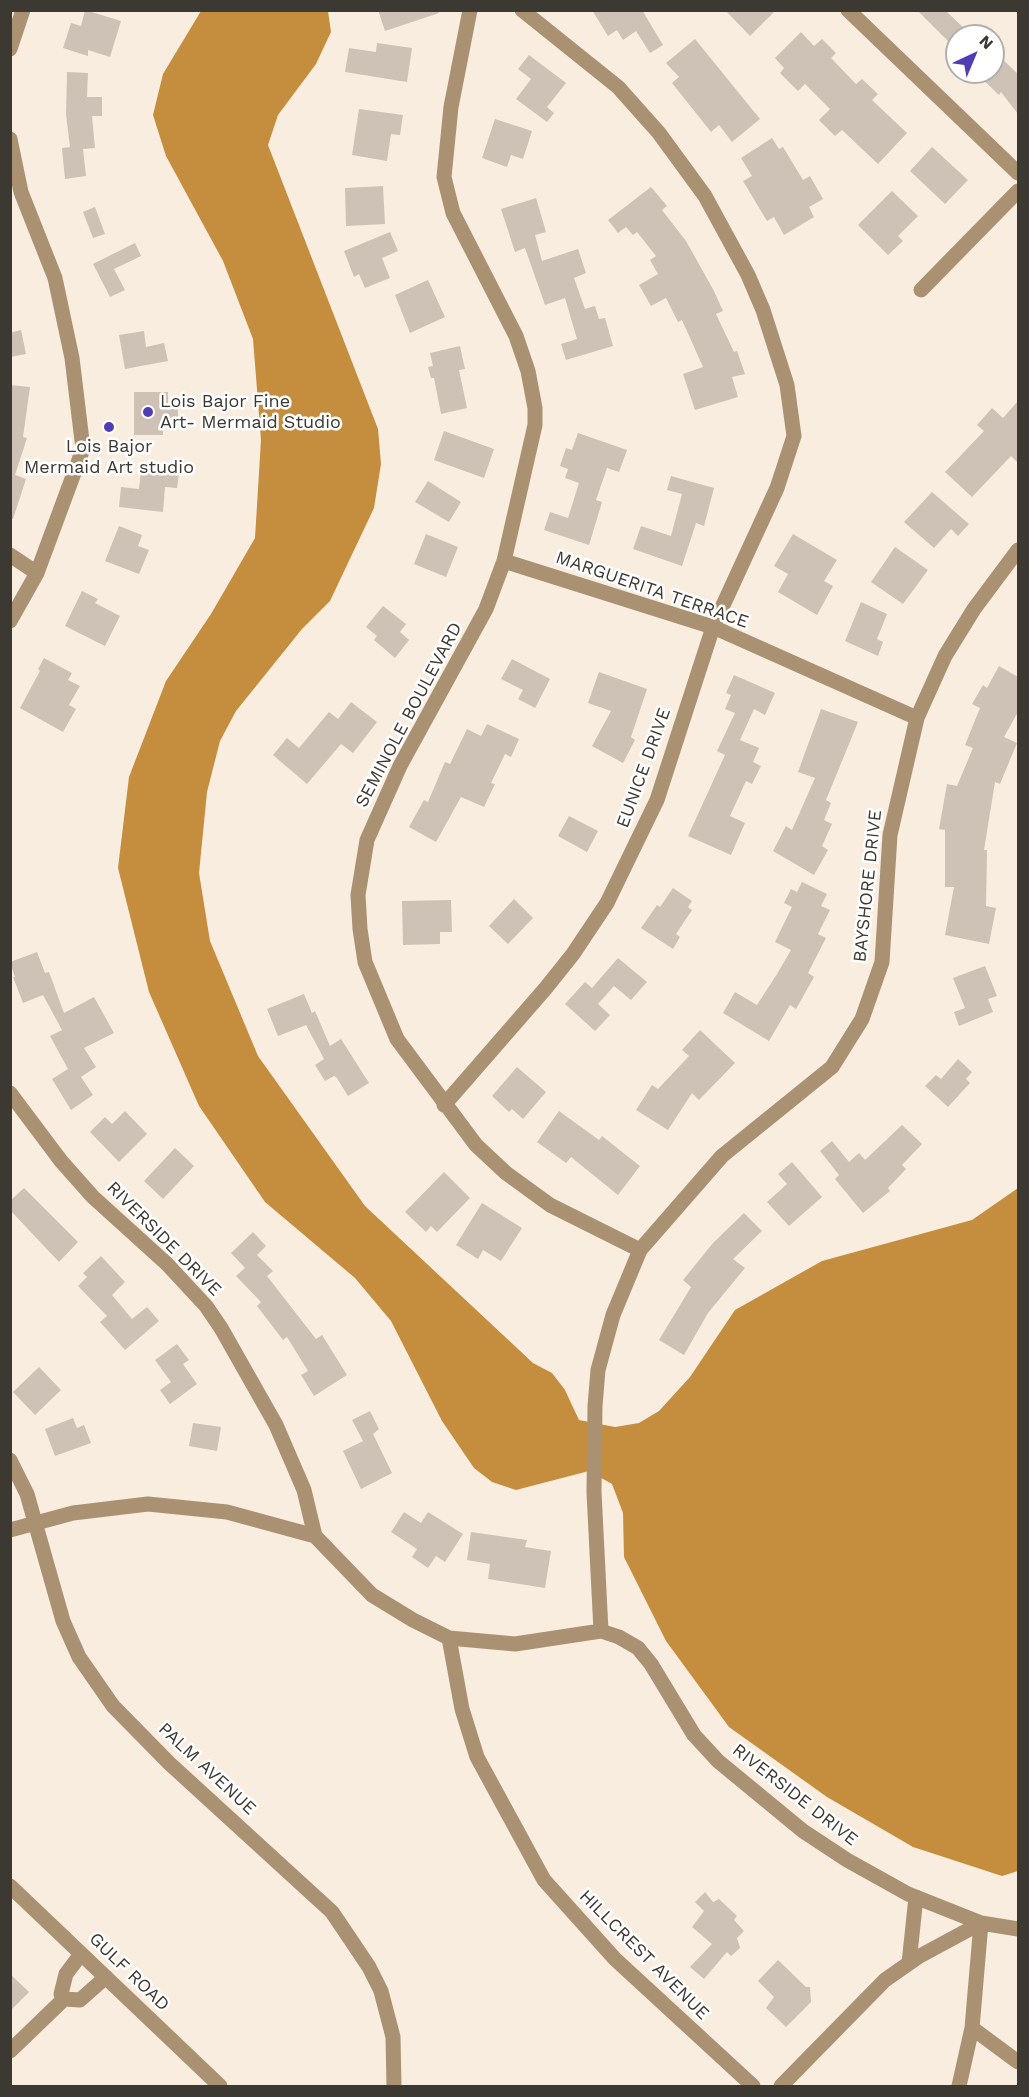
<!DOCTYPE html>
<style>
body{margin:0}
#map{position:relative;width:1029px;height:2097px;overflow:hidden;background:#f9ede0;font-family:"Work Sans",sans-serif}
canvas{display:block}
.frame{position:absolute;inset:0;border:12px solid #3c3832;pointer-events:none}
.north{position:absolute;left:945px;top:24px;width:60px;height:60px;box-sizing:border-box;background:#fff;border:2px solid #b1afad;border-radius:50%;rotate:44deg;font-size:16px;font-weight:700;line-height:24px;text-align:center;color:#3c3832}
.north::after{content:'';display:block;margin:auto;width:21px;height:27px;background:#4e3db4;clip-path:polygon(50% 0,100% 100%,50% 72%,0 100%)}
</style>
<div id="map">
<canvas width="1029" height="2097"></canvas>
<div class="frame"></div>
<div class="north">N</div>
</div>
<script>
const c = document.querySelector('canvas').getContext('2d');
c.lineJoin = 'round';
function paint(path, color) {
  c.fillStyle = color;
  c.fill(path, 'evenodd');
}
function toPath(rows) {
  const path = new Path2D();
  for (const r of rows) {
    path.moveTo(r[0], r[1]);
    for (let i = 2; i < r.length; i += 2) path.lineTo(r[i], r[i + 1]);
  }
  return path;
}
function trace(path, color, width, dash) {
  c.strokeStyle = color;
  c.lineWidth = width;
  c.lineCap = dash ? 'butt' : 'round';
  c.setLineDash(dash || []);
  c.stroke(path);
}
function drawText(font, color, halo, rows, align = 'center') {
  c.font = font + ' "Work Sans",sans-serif';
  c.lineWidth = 5;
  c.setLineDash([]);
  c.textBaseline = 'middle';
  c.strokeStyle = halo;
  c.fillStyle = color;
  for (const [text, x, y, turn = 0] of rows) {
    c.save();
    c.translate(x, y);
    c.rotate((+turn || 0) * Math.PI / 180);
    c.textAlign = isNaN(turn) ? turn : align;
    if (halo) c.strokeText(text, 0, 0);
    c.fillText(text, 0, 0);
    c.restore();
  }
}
paint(toPath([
 [201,11,328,11,331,32,316,64,278,115,268,145,378,429,381,464,374,508,330,601,302,629,236,711,220,741,207,792,199,873,210,941,258,1056,365,1206,533,1363,552,1373,565,1390,579,1420,615,1427,639,1423,659,1411,690,1377,735,1310,822,1261,972,1220,1018,1188,1018,1871,1002,1876,913,1847,827,1797,729,1727,666,1641,624,1557,623,1513,612,1484,589,1471,516,1490,492,1482,474,1468,442,1421,391,1321,355,1278,265,1202,199,1106,149,992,118,868,129,777,166,681,211,614,255,538,261,440,253,339,223,261,166,156,153,115,163,74]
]), '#c58d3e');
paint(toPath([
 [85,10,121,21,110,57,88,50,88,56,63,48,71,23,81,26],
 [378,10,439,10,439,13,385,31],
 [592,10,642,10,663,45,650,53,636,31,623,40,617,30,608,36],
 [725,10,776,10,750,36],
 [917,10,945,10,972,36,957,36,957,50],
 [801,32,814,46,822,39,836,53,831,58,856,84,862,79,878,94,872,100,907,133,878,164,842,130,835,136,819,120,830,109,805,84,798,91,780,73,784,68,775,58],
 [695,39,760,119,732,142,719,125,711,132,672,83,679,77,666,63],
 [377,43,412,48,407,82,345,72,349,48,376,52],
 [993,50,1018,74,1018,114,1001,92,999,95,975,72,993,72],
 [529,55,566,83,547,107,554,113,547,122,516,99,531,79,518,69],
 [67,72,88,73,87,97,102,97,102,116,92,116,95,148,83,149,86,176,65,179,62,148,70,147,66,115],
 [359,109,403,115,400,135,391,134,387,161,352,155],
 [495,119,532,131,523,159,511,155,507,167,482,158],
 [772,138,779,149,783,147,803,180,810,176,823,199,809,207,814,217,784,235,774,217,767,221,743,181,752,176,741,158],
 [932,147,968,180,945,204,910,171],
 [383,186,385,224,346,226,345,188],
 [651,187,667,206,662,210,686,241,714,291,723,311,716,314,734,352,737,351,745,374,732,377,738,397,695,410,683,374,703,367,682,320,678,322,666,298,651,306,639,285,658,274,650,260,656,256,637,232,633,235,626,227,618,233,608,220],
 [892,191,918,216,898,236,903,241,888,255,858,225],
 [536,198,546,232,535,235,542,261,578,249,586,273,574,278,585,309,595,306,599,319,605,318,613,346,566,360,561,344,577,339,565,298,545,305,525,248,515,252,501,209],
 [95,207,105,234,93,238,83,212],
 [390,232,398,251,382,258,390,278,365,288,359,274,354,277,344,251],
 [135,243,141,256,114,269,125,290,110,297,93,264],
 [428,280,445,317,410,333,395,295],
 [21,330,26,354,10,357,10,333],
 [144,331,146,347,164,343,168,361,125,369,119,335],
 [460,346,465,369,459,370,467,408,441,414,434,378,431,378,428,367,433,366,430,353],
 [10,385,30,387,23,437,27,438,15,475,26,479,13,519,10,519],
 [134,392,168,392,168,409,178,409,178,426,163,426,163,435,134,435],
 [1018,401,1018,463,1011,456,972,497,945,472,984,431,977,425,992,408,1003,418],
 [444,431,494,449,484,478,434,460],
 [578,433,627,450,619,472,607,468,596,500,602,502,589,545,544,530,550,512,568,518,579,483,565,478,568,469,560,466,566,448,572,450],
 [142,462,180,466,177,488,165,487,163,512,119,507,121,487,139,489],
 [671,476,714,488,704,526,696,523,682,566,633,549,641,526,671,536,682,494,667,490],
 [428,481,461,502,449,522,415,502],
 [932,492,969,524,958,536,951,529,934,548,904,522],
 [119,526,142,535,138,546,149,550,139,574,105,561],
 [426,534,458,547,446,577,414,564],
 [793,534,837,560,824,581,833,586,817,615,778,592,788,574,774,566],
 [895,547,928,570,903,604,871,582],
 [82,591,98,599,95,603,120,616,105,646,65,626],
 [861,602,887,614,877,639,883,642,878,656,845,641],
 [383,606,406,624,400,632,409,640,395,658,374,640,377,636,366,627],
 [44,658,72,673,68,680,80,686,69,705,76,709,63,732,20,708,40,671,38,669],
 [512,659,550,679,535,708,518,699,523,690,501,679],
 [999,666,1018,677,1018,712,1004,737,1017,743,1000,784,995,782,984,850,987,850,986,906,996,908,989,944,945,935,954,887,945,887,945,830,939,829,947,784,957,786,973,748,965,745,980,708,972,704,983,685,987,688],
 [599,672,647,689,631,737,635,740,623,763,592,746,611,711,588,703],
 [734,675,775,693,765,715,754,709,740,740,759,748,753,762,761,766,752,784,746,781,730,816,745,823,731,855,688,836,725,755,717,751,735,713,725,709,731,695,726,693],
 [351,702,377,722,353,753,341,744,307,784,273,755,287,738,299,748,329,712,338,719],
 [821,709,858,722,826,800,831,803,824,820,832,824,822,846,828,850,814,875,773,851,786,826,792,830,815,778,798,772],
 [487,724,519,739,511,757,505,754,491,783,495,784,484,807,461,797,436,842,409,827,424,800,428,802,445,762,450,764,467,729,481,736],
 [569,816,598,831,587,852,558,836],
 [802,882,827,894,821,906,830,910,818,934,826,938,808,973,814,977,796,1009,790,1005,769,1041,723,1013,735,992,757,1005,777,974,791,950,775,942,792,907,784,903,791,889,797,892],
 [673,888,692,901,688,907,692,910,676,934,680,937,673,949,641,928,657,905,660,907],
 [514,899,533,918,508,944,489,926],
 [451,900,452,932,440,932,440,944,403,945,402,901],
 [37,952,45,973,49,972,64,1013,94,997,114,1033,84,1048,96,1067,81,1077,93,1095,71,1110,52,1079,68,1069,50,1036,62,1030,43,995,23,1003,13,977,15,977,10,962],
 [618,958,647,982,631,1000,614,986,598,1004,610,1015,595,1031,565,1004,585,982,592,988],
 [985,966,997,996,988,999,993,1012,959,1026,954,1012,965,1008,953,978],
 [304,994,312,1013,315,1011,330,1046,341,1039,369,1083,348,1096,337,1078,334,1076,325,1081,315,1065,324,1059,306,1025,278,1036,267,1009],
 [700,1030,735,1063,699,1100,692,1093,668,1130,636,1110,652,1085,658,1089,689,1056,682,1050],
 [958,1059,972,1072,966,1079,970,1083,948,1107,925,1086,936,1075,941,1079],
 [517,1067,546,1092,523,1119,512,1109,509,1112,492,1096],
 [125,1111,147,1134,119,1162,90,1132,105,1117,112,1124],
 [559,1111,599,1140,602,1136,640,1166,618,1195,571,1157,566,1163,537,1142],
 [902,1125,922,1144,902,1165,906,1169,888,1188,890,1191,863,1213,835,1179,839,1175,820,1151,832,1141,849,1162,859,1153,865,1160],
 [175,1148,194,1166,163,1199,144,1181],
 [792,1162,822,1197,789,1226,767,1202,787,1184,778,1174],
 [444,1172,470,1198,437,1232,431,1226,426,1232,405,1212],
 [24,1188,78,1242,59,1262,10,1210,10,1201],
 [482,1203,522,1228,501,1261,483,1250,478,1259,456,1245],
 [744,1213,762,1231,733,1259,745,1268,708,1313,684,1355,659,1340,691,1287,683,1280,713,1243],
 [253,1232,266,1246,257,1255,273,1271,267,1276,316,1339,322,1335,347,1375,314,1396,301,1375,308,1371,287,1337,283,1340,257,1306,261,1302,236,1276,245,1268,231,1253],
 [101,1256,125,1282,112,1295,132,1319,147,1307,159,1321,125,1350,100,1322,107,1316,78,1286,87,1277,83,1273],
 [177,1344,189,1360,183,1364,197,1384,170,1404,160,1390,171,1382,155,1360],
 [39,1367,61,1390,35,1415,13,1392],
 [370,1411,379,1429,373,1434,392,1473,361,1489,343,1451,363,1441,352,1420],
 [73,1418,77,1428,84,1425,91,1443,55,1456,45,1429],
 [193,1423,221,1427,217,1451,189,1446],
 [404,1512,421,1523,428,1512,463,1534,445,1562,436,1556,428,1568,412,1557,417,1549,391,1532],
 [471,1532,527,1540,525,1547,551,1551,545,1588,488,1579,490,1564,467,1560],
 [705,1892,713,1902,719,1899,737,1916,734,1920,744,1931,737,1938,740,1948,731,1956,727,1952,704,1979,690,1967,712,1944,692,1927,704,1911,695,1902],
 [778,1960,806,1987,810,1987,811,2002,786,2027,766,2008,774,1997,758,1981],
 [10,1974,29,1992,10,2011]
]), '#cdc2b5');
trace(toPath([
 [470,10,451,107,444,177,453,213,516,336,528,371,535,408,535,425,504,561,486,609,400,766,367,840,358,895,360,929,365,962,397,1039,476,1145,506,1173,550,1205,640,1250],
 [848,10,1018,173],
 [10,49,23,10],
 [10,139,21,192,55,278,72,358,83,449,37,573,10,621],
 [921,290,1018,191],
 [10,555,37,573],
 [504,561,713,627,917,718],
 [10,1093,61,1161,93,1197,167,1264,206,1306,221,1328,276,1425,304,1490,315,1536,372,1595,413,1620,449,1638,515,1644,601,1631,619,1637,638,1648,651,1664,694,1735,718,1761,803,1831,847,1860,908,1894,981,1923,1018,1929],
 [444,1105,545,989,573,954,607,903,657,800,713,627,777,488,794,436,787,385,763,310,748,275,705,196,659,133,618,87,522,10],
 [10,1460,27,1494,63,1621,79,1657,113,1706,169,1763,332,1912,369,1967,381,1991,393,2037,394,2086],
 [10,1530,73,1513,148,1504,227,1512,315,1536],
 [601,1631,594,1492,595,1406,598,1370,613,1315,640,1250,722,1156,832,1067,862,1019,882,962,890,835,917,718,945,656,974,609,1018,550],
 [449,1638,462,1709,477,1757,544,1880,615,1959,753,2086],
 [10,1886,220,2086],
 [909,1963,916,1897],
 [64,1999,61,1994,66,1974,81,1954],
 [972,2028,1018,2062],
 [10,2051,64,1999,80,2000,106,1977],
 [781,2086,885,1980,918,1957,981,1923],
 [959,2086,972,2028,981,1923]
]), '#aa9172', 15);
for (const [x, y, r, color] of [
 [148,412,6,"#4e3db4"],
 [109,427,6,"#4e3db4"]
]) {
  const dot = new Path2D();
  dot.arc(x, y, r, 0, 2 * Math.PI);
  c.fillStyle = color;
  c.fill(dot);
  trace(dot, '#fff', 2);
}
drawText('18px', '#3c3832', '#fff', [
 ["Lois Bajor Fine",160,402],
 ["Art- Mermaid Studio",160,423],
 ["Lois Bajor",109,447,"center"],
 ["Mermaid Art studio",109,468,"center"]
], 'left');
drawText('18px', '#3c3832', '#fff', [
 ["MARGUERITA TERRACE",652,590,19],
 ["SEMINOLE BOULEVARD",409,715,-62],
 ["EUNICE DRIVE",644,768,-70],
 ["BAYSHORE DRIVE",868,886,-84],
 ["RIVERSIDE DRIVE",164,1239,45],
 ["PALM AVENUE",207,1769,43],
 ["RIVERSIDE DRIVE",795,1795,38],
 ["HILLCREST AVENUE",644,1955,45],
 ["GULF ROAD",129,1972,44]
]);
</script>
